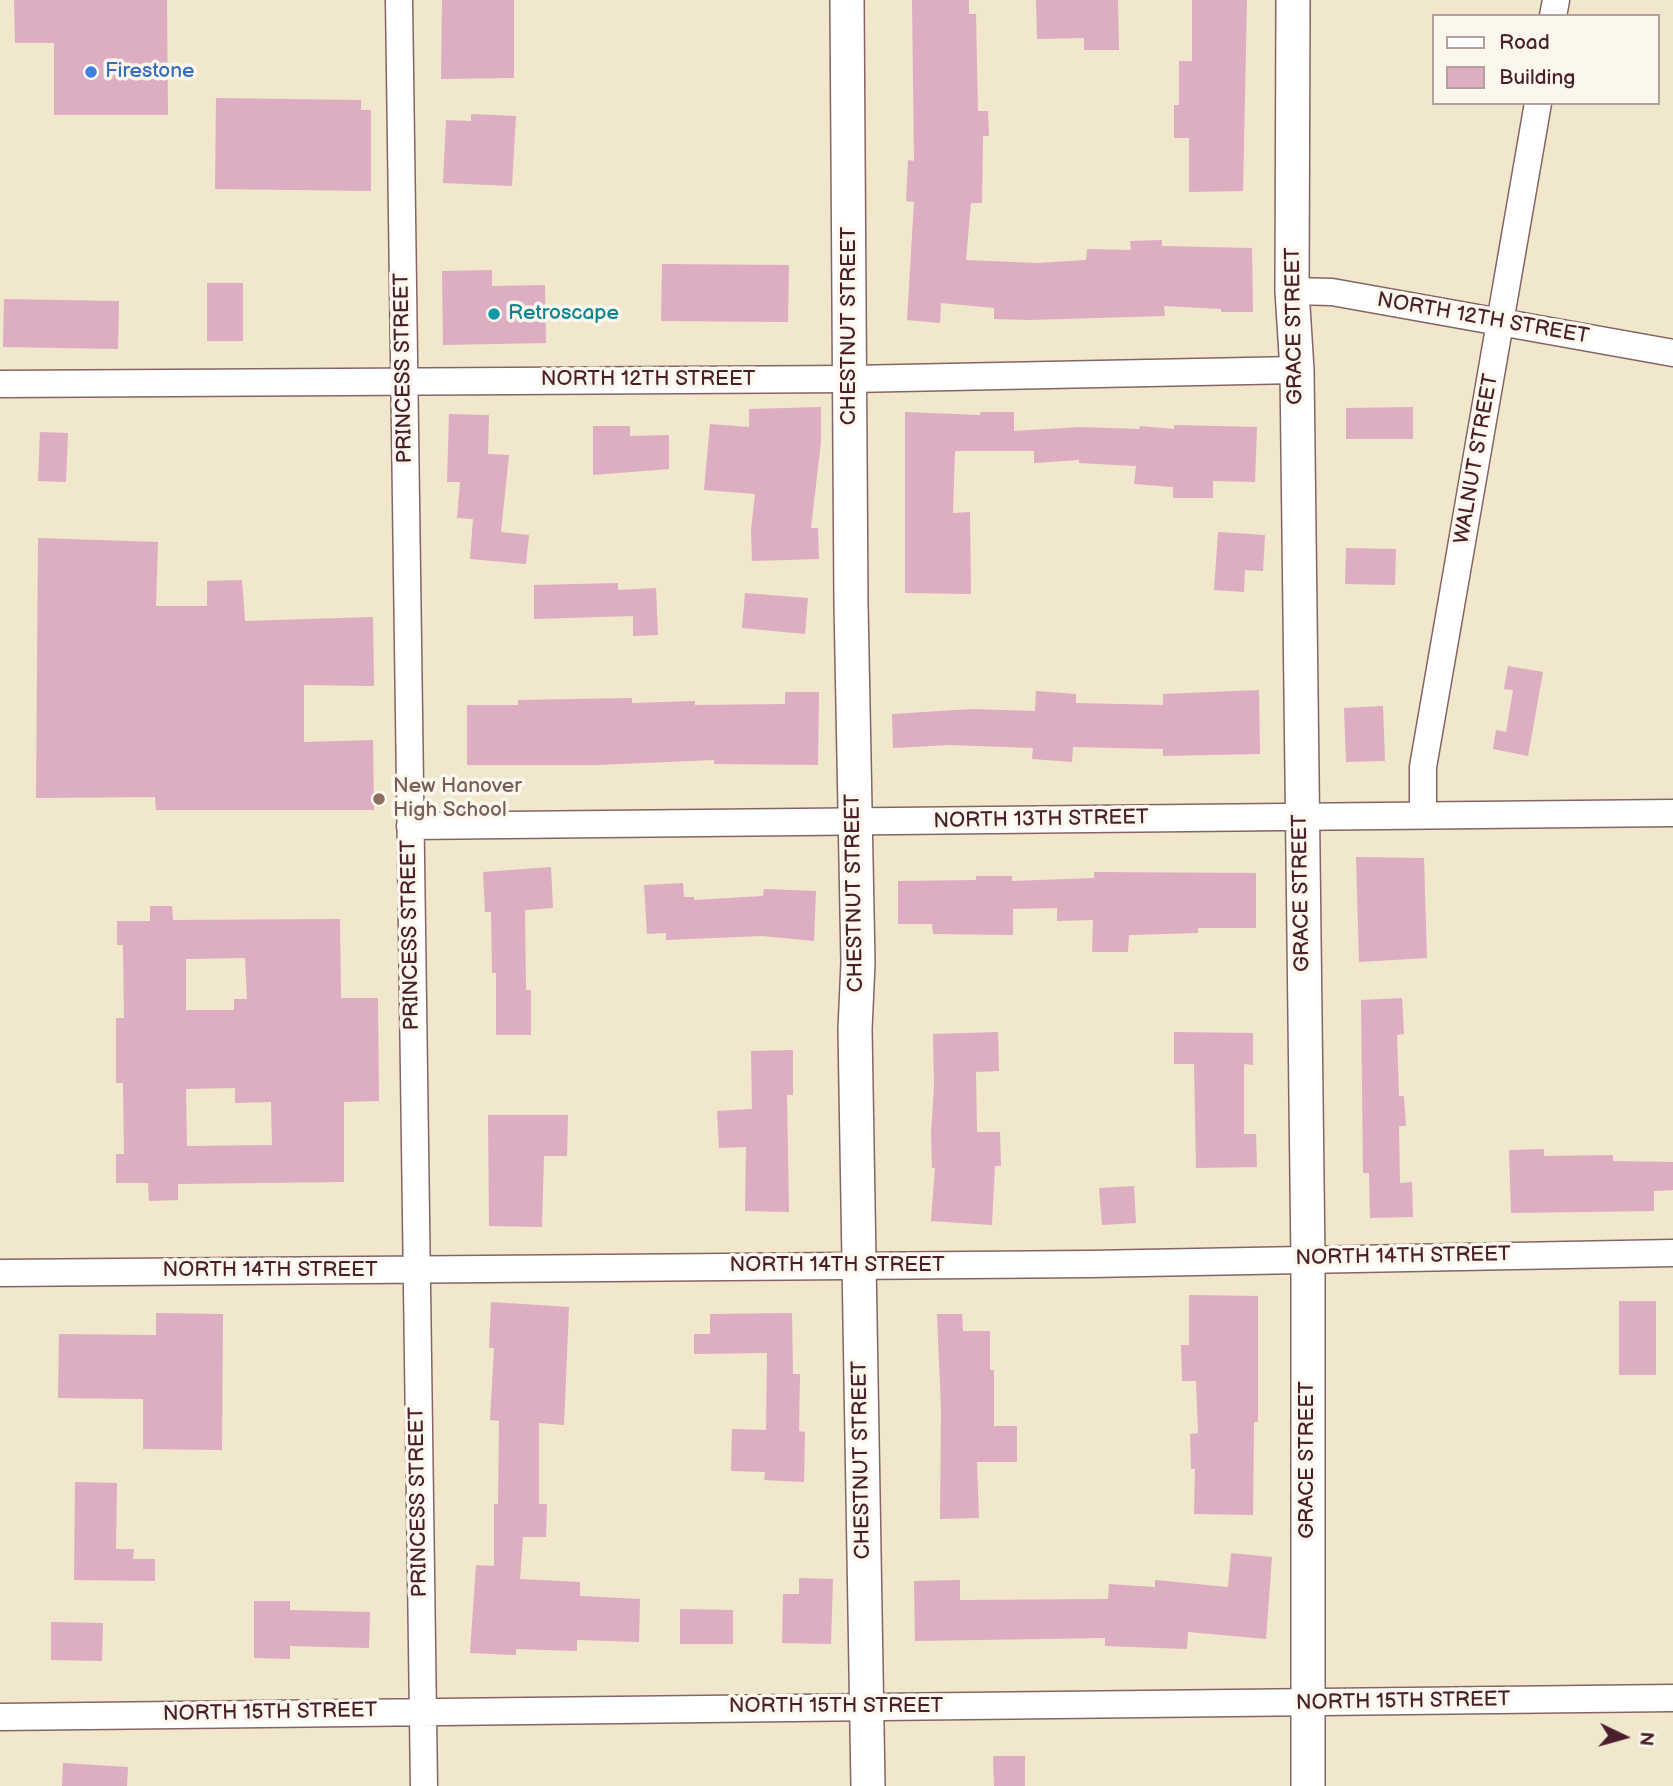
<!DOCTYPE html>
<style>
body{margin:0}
#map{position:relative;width:1673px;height:1786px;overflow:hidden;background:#f0e7cc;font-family:"Balsamiq Sans",sans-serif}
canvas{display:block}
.legend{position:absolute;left:1432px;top:14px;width:228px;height:91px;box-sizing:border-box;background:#fbf7ec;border:2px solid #b4a19f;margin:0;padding:9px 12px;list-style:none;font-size:21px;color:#4a1f2b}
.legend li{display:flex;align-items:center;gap:14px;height:35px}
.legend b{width:35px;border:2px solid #b4a19f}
.north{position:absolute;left:1589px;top:1702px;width:70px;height:70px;-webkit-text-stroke:5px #fbf7ec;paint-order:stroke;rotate:95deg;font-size:19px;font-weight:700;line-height:28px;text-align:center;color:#4a1f2b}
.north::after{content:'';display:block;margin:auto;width:24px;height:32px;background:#4a1f2b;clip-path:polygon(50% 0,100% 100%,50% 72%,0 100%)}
</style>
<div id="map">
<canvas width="1673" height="1786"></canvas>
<ul class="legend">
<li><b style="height:9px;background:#fff"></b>Road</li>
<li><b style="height:19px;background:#ddadc2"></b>Building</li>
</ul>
<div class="north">N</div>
</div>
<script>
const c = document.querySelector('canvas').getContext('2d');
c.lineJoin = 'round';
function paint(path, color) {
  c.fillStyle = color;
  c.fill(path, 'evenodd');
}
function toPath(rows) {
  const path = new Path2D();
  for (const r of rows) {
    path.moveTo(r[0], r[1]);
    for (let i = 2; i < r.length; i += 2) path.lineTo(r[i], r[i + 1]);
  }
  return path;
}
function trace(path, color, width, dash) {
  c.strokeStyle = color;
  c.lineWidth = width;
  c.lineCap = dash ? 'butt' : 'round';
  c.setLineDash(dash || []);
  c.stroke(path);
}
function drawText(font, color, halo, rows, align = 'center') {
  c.font = font + ' "Balsamiq Sans",sans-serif';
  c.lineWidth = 7;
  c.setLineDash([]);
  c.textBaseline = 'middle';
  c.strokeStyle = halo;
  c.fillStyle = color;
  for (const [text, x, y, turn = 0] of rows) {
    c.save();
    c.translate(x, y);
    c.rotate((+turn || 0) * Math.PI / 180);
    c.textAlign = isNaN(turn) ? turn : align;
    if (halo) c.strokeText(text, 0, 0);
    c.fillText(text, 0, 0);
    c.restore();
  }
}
paint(toPath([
 [14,0,167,0,168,115,54,115,54,43,15,43],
 [442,0,514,0,514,78,441,79],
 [912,0,969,0,969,14,976,14,978,111,988,111,989,136,983,136,982,203,971,203,966,260,1037,263,1086,260,1087,249,1131,250,1130,241,1162,240,1162,246,1252,248,1253,312,1221,312,1221,309,1164,306,1165,316,1029,320,994,319,994,308,941,303,940,323,907,320,914,202,906,201,908,160,914,161],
 [1036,0,1118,0,1119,50,1084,50,1084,38,1037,39],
 [1192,0,1247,0,1243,191,1189,192,1189,138,1174,138,1174,105,1179,105,1179,61,1192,61],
 [216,98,361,100,361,110,371,110,371,191,215,189],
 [471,114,516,116,512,186,443,183,446,120,471,121],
 [662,264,789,265,788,322,661,321],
 [492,270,492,286,545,285,546,343,443,345,442,271],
 [207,283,243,283,243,341,207,341],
 [4,299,119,301,118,349,3,347],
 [821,407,821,441,811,528,818,528,819,559,752,561,751,530,755,494,704,490,710,424,749,427,749,409],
 [1413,407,1413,439,1346,439,1346,408],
 [905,412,980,415,981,412,1014,412,1014,431,1081,427,1139,429,1140,426,1174,429,1174,425,1257,427,1255,482,1213,481,1213,498,1173,498,1173,487,1134,484,1136,466,1079,463,1079,460,1034,463,1034,451,955,451,953,513,970,512,971,594,905,593],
 [449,414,489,415,488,454,509,455,501,532,529,535,526,564,470,559,473,519,457,518,460,482,447,482],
 [593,426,630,426,630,436,669,435,669,469,593,475],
 [40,432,68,433,66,482,38,481],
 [1218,532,1265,535,1263,571,1245,570,1244,592,1214,590],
 [38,538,158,542,156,606,207,606,207,581,242,580,245,621,373,617,374,686,304,685,304,742,373,740,374,810,156,810,155,797,36,798],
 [1346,548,1396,549,1395,585,1345,584],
 [618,583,618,590,656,588,658,635,633,636,633,616,534,619,534,585],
 [745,593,808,598,805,634,742,628],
 [1508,666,1543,672,1528,756,1493,749,1496,730,1506,732,1513,690,1504,689],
 [1259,690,1260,754,1163,756,1163,749,1073,747,1072,762,1032,759,1033,748,949,745,893,748,892,714,972,709,1035,711,1036,691,1076,694,1076,703,1163,705,1163,694],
 [785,692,819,692,818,765,714,764,714,760,597,765,467,765,467,705,518,705,518,700,632,698,632,703,695,701,695,705,785,704],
 [1383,706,1385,761,1346,762,1344,708],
 [1356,857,1424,858,1427,958,1359,962],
 [551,867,553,908,525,910,526,990,531,990,531,1035,496,1035,496,973,492,973,491,912,485,912,483,872],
 [1094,872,1256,873,1256,928,1198,928,1198,933,1129,935,1128,952,1092,952,1093,920,1057,921,1057,908,1013,909,1013,935,933,934,932,924,898,924,898,881,976,880,976,876,1012,876,1012,881,1094,878],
 [683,883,684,897,694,897,694,900,763,896,764,889,816,891,814,941,762,936,666,940,666,933,647,934,644,885],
 [150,906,172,906,173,920,340,919,341,998,378,998,379,1101,344,1102,344,1182,178,1184,178,1200,149,1201,148,1183,116,1183,116,1154,124,1154,123,1083,116,1083,116,1018,124,1018,123,945,117,945,117,921,150,921],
 [245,958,247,999,234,999,234,1010,186,1010,186,959],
 [235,1088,235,1103,271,1102,272,1145,187,1146,186,1089],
 [1402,998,1404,1034,1397,1035,1399,1096,1404,1096,1406,1126,1399,1126,1400,1183,1412,1182,1413,1217,1370,1218,1369,1173,1363,1173,1361,1000],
 [998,1032,999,1071,976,1072,977,1132,1000,1132,1001,1166,995,1166,992,1225,931,1221,935,1168,932,1168,931,1134,934,1087,933,1034],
 [1174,1032,1253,1033,1253,1065,1244,1064,1244,1134,1256,1134,1257,1167,1196,1168,1194,1064,1174,1064],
 [793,1050,793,1095,787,1095,789,1212,745,1211,746,1147,719,1148,717,1111,752,1109,751,1051],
 [488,1115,568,1115,567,1156,544,1156,542,1227,489,1226],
 [1544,1149,1544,1156,1613,1155,1613,1161,1673,1162,1673,1190,1654,1191,1654,1211,1511,1213,1509,1150],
 [1134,1186,1136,1223,1102,1225,1099,1188],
 [1189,1295,1258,1296,1258,1422,1254,1422,1253,1515,1194,1514,1195,1469,1191,1469,1190,1434,1198,1433,1196,1381,1182,1381,1181,1345,1189,1345],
 [1619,1301,1656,1301,1656,1375,1619,1375],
 [491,1302,569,1307,564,1425,539,1423,539,1504,547,1504,546,1537,523,1537,520,1579,580,1582,580,1596,640,1599,639,1642,577,1640,577,1651,516,1649,516,1655,470,1653,476,1565,494,1566,494,1504,498,1504,499,1421,490,1420,494,1348,489,1348],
 [156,1313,223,1314,222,1450,143,1449,143,1399,58,1398,59,1334,156,1335],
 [792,1313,793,1374,800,1374,799,1431,805,1432,804,1482,764,1480,765,1472,731,1471,732,1429,766,1430,767,1353,694,1354,694,1334,710,1334,710,1314],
 [937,1314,962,1314,963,1331,990,1331,990,1370,994,1370,994,1426,1017,1426,1017,1462,977,1462,979,1518,940,1519,941,1409],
 [75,1482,117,1483,116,1549,134,1549,133,1559,155,1559,155,1581,74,1580],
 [1231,1553,1272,1557,1266,1639,1188,1632,1187,1649,1105,1646,1105,1638,915,1641,914,1581,960,1580,960,1600,1108,1599,1109,1584,1155,1587,1155,1580,1228,1587],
 [799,1578,833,1579,831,1644,782,1643,783,1594,799,1594],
 [254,1601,290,1601,290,1610,370,1612,369,1648,290,1646,290,1659,254,1658],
 [680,1609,733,1610,733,1644,680,1644],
 [51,1622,103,1623,102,1661,51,1660],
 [993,1756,1025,1756,1025,1786,994,1786],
 [63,1763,128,1767,127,1786,62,1786]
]), '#ddadc2');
const minor = toPath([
 [399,0,424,1786],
 [1553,16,1556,0],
 [1292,291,1332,292,1673,353],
 [0,384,851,379,1297,370],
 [1423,815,1423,767,1538,103],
 [410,826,1673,813],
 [0,1273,1090,1264,1673,1253],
 [0,1717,1673,1698]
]);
const tertiary = toPath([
 [847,0,851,604,858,963,855,1029,868,1786],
 [1293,0,1292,291,1297,370,1308,1260,1308,1786]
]);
trace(minor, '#846563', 29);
trace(tertiary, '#846563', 36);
trace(minor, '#fff', 26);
trace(tertiary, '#fff', 33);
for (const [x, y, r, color] of [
 [91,72,7,"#3f7fe0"],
 [494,314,7,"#0f9aa8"],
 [379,799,7,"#8d6e63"]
]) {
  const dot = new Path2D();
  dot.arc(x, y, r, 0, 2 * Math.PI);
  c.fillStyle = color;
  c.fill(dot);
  trace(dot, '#fbf7ec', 2.5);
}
drawText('21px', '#366cbe', '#fbf7ec', [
 ["Firestone",105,72]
], 'left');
drawText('21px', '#0d838f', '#fbf7ec', [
 ["Retroscape",508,314]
], 'left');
drawText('21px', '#4a1f2b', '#fbf7ec', [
 ["NORTH 12TH STREET",1483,319,10],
 ["CHESTNUT STREET",850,326,-90],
 ["GRACE STREET",1295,326,-91],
 ["PRINCESS STREET",404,368,-91],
 ["NORTH 12TH STREET",648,380],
 ["WALNUT STREET",1477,459,-80],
 ["NORTH 13TH STREET",1041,820,-1],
 ["CHESTNUT STREET",855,893,-91],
 ["GRACE STREET",1302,893,-91],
 ["PRINCESS STREET",411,935,-91],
 ["NORTH 14TH STREET",1403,1257,-1],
 ["NORTH 14TH STREET",837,1266],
 ["NORTH 14TH STREET",270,1271],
 ["CHESTNUT STREET",862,1460,-91],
 ["GRACE STREET",1308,1460,-90],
 ["PRINCESS STREET",419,1502,-91],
 ["NORTH 15TH STREET",1403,1702,-1],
 ["NORTH 15TH STREET",836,1707],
 ["NORTH 15TH STREET",270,1713,-1]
]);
drawText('21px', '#785e54', '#fbf7ec', [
 ["New Hanover",393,787],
 ["High School",393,811]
], 'left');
</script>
